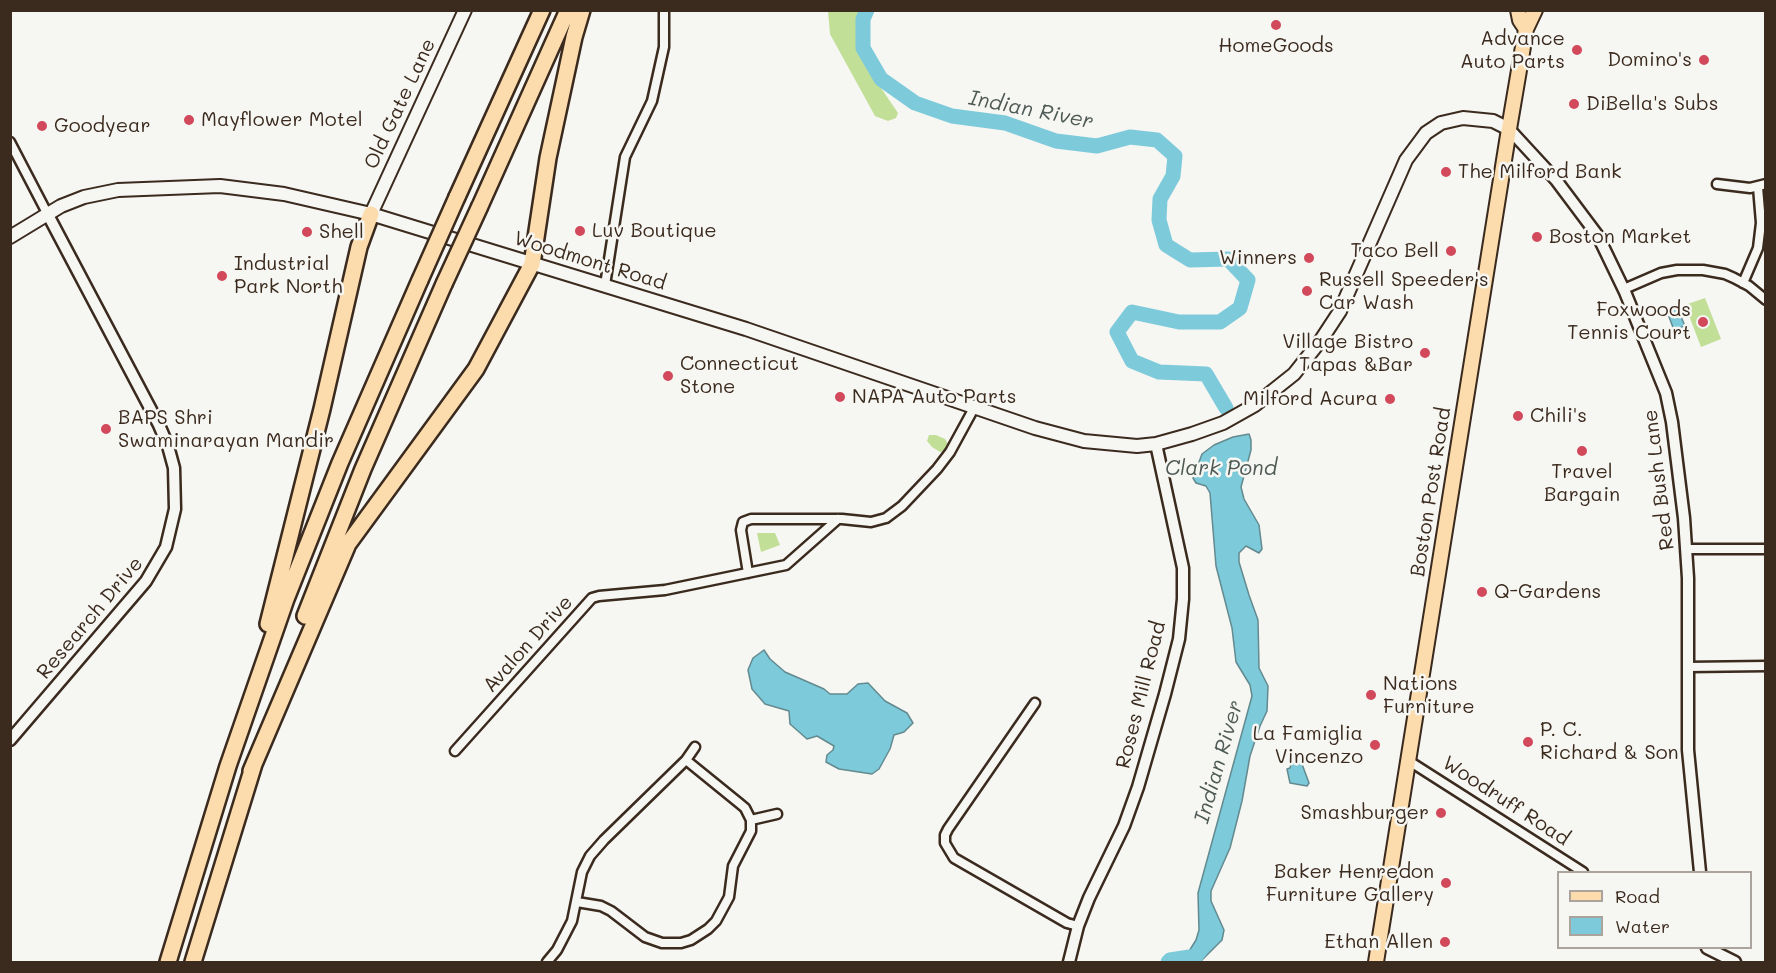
<!DOCTYPE html>
<style>
body{margin:0}
#map{position:relative;width:1776px;height:973px;overflow:hidden;background:#f6f6f2;font-family:Mali,sans-serif}
canvas{display:block}
.frame{position:absolute;inset:0;border:12px solid #3b2a1e;pointer-events:none}
.legend{position:absolute;left:1557px;top:871px;width:195px;height:78px;box-sizing:border-box;background:#f6f6f2;border:2px solid #aba49d;margin:0;padding:8px 10px;list-style:none;font-size:18px;color:#3b2a1e}
.legend li{display:flex;align-items:center;gap:12px;height:30px}
.legend b{width:30px;border:2px solid #aba49d}
</style>
<div id="map">
<canvas width="1776" height="973"></canvas>
<div class="frame"></div>
<ul class="legend">
<li><b style="height:8px;background:#fcdcac"></b>Road</li>
<li><b style="height:16px;background:#7dcadb"></b>Water</li>
</ul>
</div>
<script>
const c = document.querySelector('canvas').getContext('2d');
c.lineJoin = 'round';
function paint(path, color) {
  c.fillStyle = color;
  c.fill(path, 'evenodd');
}
function toPath(rows) {
  const path = new Path2D();
  for (const r of rows) {
    path.moveTo(r[0], r[1]);
    for (let i = 2; i < r.length; i += 2) path.lineTo(r[i], r[i + 1]);
  }
  return path;
}
function trace(path, color, width, dash) {
  c.strokeStyle = color;
  c.lineWidth = width;
  c.lineCap = dash ? 'butt' : 'round';
  c.setLineDash(dash || []);
  c.stroke(path);
}
function drawText(font, color, halo, rows, align = 'center') {
  c.font = font + ' Mali,sans-serif';
  c.lineWidth = 5;
  c.setLineDash([]);
  c.textBaseline = 'middle';
  c.strokeStyle = halo;
  c.fillStyle = color;
  for (const [text, x, y, turn = 0] of rows) {
    c.save();
    c.translate(x, y);
    c.rotate((+turn || 0) * Math.PI / 180);
    c.textAlign = isNaN(turn) ? turn : align;
    if (halo) c.strokeText(text, 0, 0);
    c.fillText(text, 0, 0);
    c.restore();
  }
}
paint(toPath([
 [828,11,872,11,859,43,863,54,881,88,898,113,896,118,888,121,875,116,830,34],
 [1705,298,1721,339,1701,347,1685,305],
 [929,435,936,435,945,439,948,444,946,450,940,452,932,447,927,441],
 [757,533,775,533,780,545,761,552]
]), '#c1df97');
const water = toPath([
 [1676,305,1685,326,1674,330,1666,309,1676,305],
 [1249,434,1251,440,1251,450,1241,487,1244,499,1259,525,1262,549,1259,553,1246,546,1239,553,1239,562,1249,595,1258,620,1259,668,1268,686,1267,711,1260,726,1250,756,1242,801,1230,848,1211,891,1211,901,1224,930,1222,940,1200,962,1188,962,1186,956,1196,940,1199,930,1198,893,1252,696,1250,685,1236,662,1232,628,1216,566,1210,493,1206,486,1196,483,1193,478,1202,454,1214,445,1233,437,1249,434],
 [764,650,770,659,785,672,824,689,830,694,847,694,858,684,868,683,885,701,907,713,913,723,904,732,894,735,890,749,879,769,872,774,839,769,826,762,827,755,833,750,834,746,817,736,807,739,790,724,789,711,765,704,752,689,748,670,753,658,764,650],
 [1294,753,1299,756,1309,783,1307,786,1290,783,1287,769,1290,768,1294,753]
]);
paint(water, '#7dcadb');
trace(water, '#638a8f', 1.5);
trace(toPath([
 [867,10,863,19,863,48,881,79,915,103,952,116,1005,123,1056,141,1097,146,1130,137,1157,140,1175,156,1173,176,1160,199,1159,220,1166,245,1190,260,1228,259,1248,280,1240,308,1220,322,1179,322,1132,312,1117,332,1132,361,1159,372,1206,374,1226,408],
 [1168,962,1170,960,1196,956,1202,948]
]), '#7dcadb', 15);
const minor = toPath([
 [10,142,47,213],
 [1717,184,1750,188,1766,184],
 [1743,283,1758,248,1761,223,1758,187],
 [605,285,625,157,652,101,664,47,664,10],
 [1624,289,1661,273,1677,270,1703,270,1725,274,1734,278,1749,286,1766,300],
 [1686,549,1766,549],
 [748,573,741,530,743,522,751,519,842,519,871,522,886,518,902,506,937,469,950,452,974,408],
 [1688,667,1766,666],
 [1035,703,948,829,945,835,945,843,954,858,1067,923,1078,926],
 [455,751,592,598,599,596,665,590,786,565,838,519],
 [1409,761,1583,872],
 [751,820,777,814],
 [577,902,601,906,611,911,645,937,662,943,681,943,691,940,708,929,716,921,729,897,733,866,751,831,751,820,745,808,739,803,686,760],
 [547,962,557,950,572,921,582,872,590,856,604,840,686,760,695,747]
]);
const tertiary = toPath([
 [1509,129,1556,180,1598,236,1625,292,1666,393,1672,422,1684,518,1688,578,1688,750,1700,872],
 [10,740,146,581,166,547,175,509,174,468,168,446,159,425,47,213],
 [1707,948,1735,962],
 [1069,962,1078,926,1089,898,1124,826,1138,787,1165,694,1179,639,1183,599,1183,568,1156,444]
]);
const secondary = toPath([
 [371,214,465,10],
 [10,237,61,206,84,197,118,190,220,186,284,194,371,214,746,329,1035,428,1084,441,1137,446,1156,444,1192,434,1223,423,1255,405,1294,374,1321,340,1340,311,1406,160,1426,133,1441,123,1463,118,1493,121,1509,129]
]);
const primary = toPath([
 [1518,10,1520,20,1526,29],
 [1376,962,1509,129,1526,29,1535,10]
]);
const motorway = toPath([
 [457,197,542,10],
 [480,206,568,10],
 [305,616,363,469,444,284],
 [268,624,322,409,359,247,371,214],
 [251,771,348,544,476,369,532,264,548,158,574,37,582,10],
 [168,962,228,766,286,599,340,463,420,280],
 [193,962,254,764]
]);
trace(minor, '#3b2a1e', 13);
trace(tertiary, '#3b2a1e', 15);
trace(secondary, '#3b2a1e', 16);
trace(primary, '#3b2a1e', 18);
trace(motorway, '#3b2a1e', 20);
trace(minor, '#f6f6f2', 8);
trace(tertiary, '#f6f6f2', 10);
trace(secondary, '#f6f6f2', 12);
trace(primary, '#fcdcac', 14);
trace(motorway, '#fcdcac', 15);
const motorwayBridge = toPath([
 [420,280,457,197],
 [444,284,480,206]
]);
trace(motorwayBridge, '#3b2a1e', 20, []);
trace(motorwayBridge, '#fcdcac', 15);
for (const [x, y, r, color] of [
 [1276,25,6,"#d1495b"],
 [1577,50,6,"#d1495b"],
 [1704,60,6,"#d1495b"],
 [1574,104,6,"#d1495b"],
 [189,120,6,"#d1495b"],
 [42,126,6,"#d1495b"],
 [1446,172,6,"#d1495b"],
 [580,231,6,"#d1495b"],
 [307,232,6,"#d1495b"],
 [1537,237,6,"#d1495b"],
 [1451,251,6,"#d1495b"],
 [1309,258,6,"#d1495b"],
 [222,276,6,"#d1495b"],
 [1307,291,6,"#d1495b"],
 [1703,322,6,"#d1495b"],
 [1425,353,6,"#d1495b"],
 [668,376,6,"#d1495b"],
 [840,397,6,"#d1495b"],
 [1390,399,6,"#d1495b"],
 [1518,416,6,"#d1495b"],
 [106,429,6,"#d1495b"],
 [1582,451,6,"#d1495b"],
 [1482,592,6,"#d1495b"],
 [1371,695,6,"#d1495b"],
 [1528,742,6,"#d1495b"],
 [1375,745,6,"#d1495b"],
 [1441,813,6,"#d1495b"],
 [1446,883,6,"#d1495b"],
 [1445,942,6,"#d1495b"]
]) {
  const dot = new Path2D();
  dot.arc(x, y, r, 0, 2 * Math.PI);
  c.fillStyle = color;
  c.fill(dot);
  trace(dot, '#f6f6f2', 2);
}
drawText('20px', '#3b2a1e', '#f6f6f2', [
 ["Advance",1565,39,"right"],
 ["Auto Parts",1565,62,"right"],
 ["HomeGoods",1276,46,"center"],
 ["Domino's",1692,60,"right"],
 ["DiBella's Subs",1586,104],
 ["Mayflower Motel",201,120],
 ["Goodyear",54,126],
 ["The Milford Bank",1458,172],
 ["Luv Boutique",592,231],
 ["Shell",319,232],
 ["Boston Market",1549,237],
 ["Taco Bell",1439,251,"right"],
 ["Winners",1297,258,"right"],
 ["Industrial",234,264],
 ["Park North",234,287],
 ["Russell Speeder's",1319,280],
 ["Car Wash",1319,303],
 ["Foxwoods",1691,310,"right"],
 ["Tennis Court",1691,333,"right"],
 ["Village Bistro",1413,342,"right"],
 ["Tapas &Bar",1413,365,"right"],
 ["Connecticut",680,364],
 ["Stone",680,387],
 ["NAPA Auto Parts",852,397],
 ["Milford Acura",1378,399,"right"],
 ["Chili's",1530,416],
 ["BAPS Shri",118,418],
 ["Swaminarayan Mandir",118,441],
 ["Travel",1582,472,"center"],
 ["Bargain",1582,495,"center"],
 ["Q-Gardens",1494,592],
 ["Nations",1383,684],
 ["Furniture",1383,707],
 ["P. C.",1540,730],
 ["Richard & Son",1540,753],
 ["La Famiglia",1363,734,"right"],
 ["Vincenzo",1363,757,"right"],
 ["Smashburger",1429,813,"right"],
 ["Baker Henredon",1434,872,"right"],
 ["Furniture Gallery",1434,895,"right"],
 ["Ethan Allen",1433,942,"right"]
], 'left');
drawText('20px', '#3b2a1e', '#f6f6f2', [
 ["Old Gate Lane",400,104,-65],
 ["Woodmont Road",590,261,17],
 ["Red Bush Lane",1659,480,-97],
 ["Boston Post Road",1431,492,-81],
 ["Research Drive",90,618,-50],
 ["Avalon Drive",528,644,-48],
 ["Roses Mill Road",1141,695,-76],
 ["Woodruff Road",1506,801,33]
]);
drawText('italic 21px', '#4f5a57', '#f6f6f2', [
 ["Indian River",1031,110,11],
 ["Clark Pond",1221,469],
 ["Indian River",1219,762,-74]
]);
</script>
